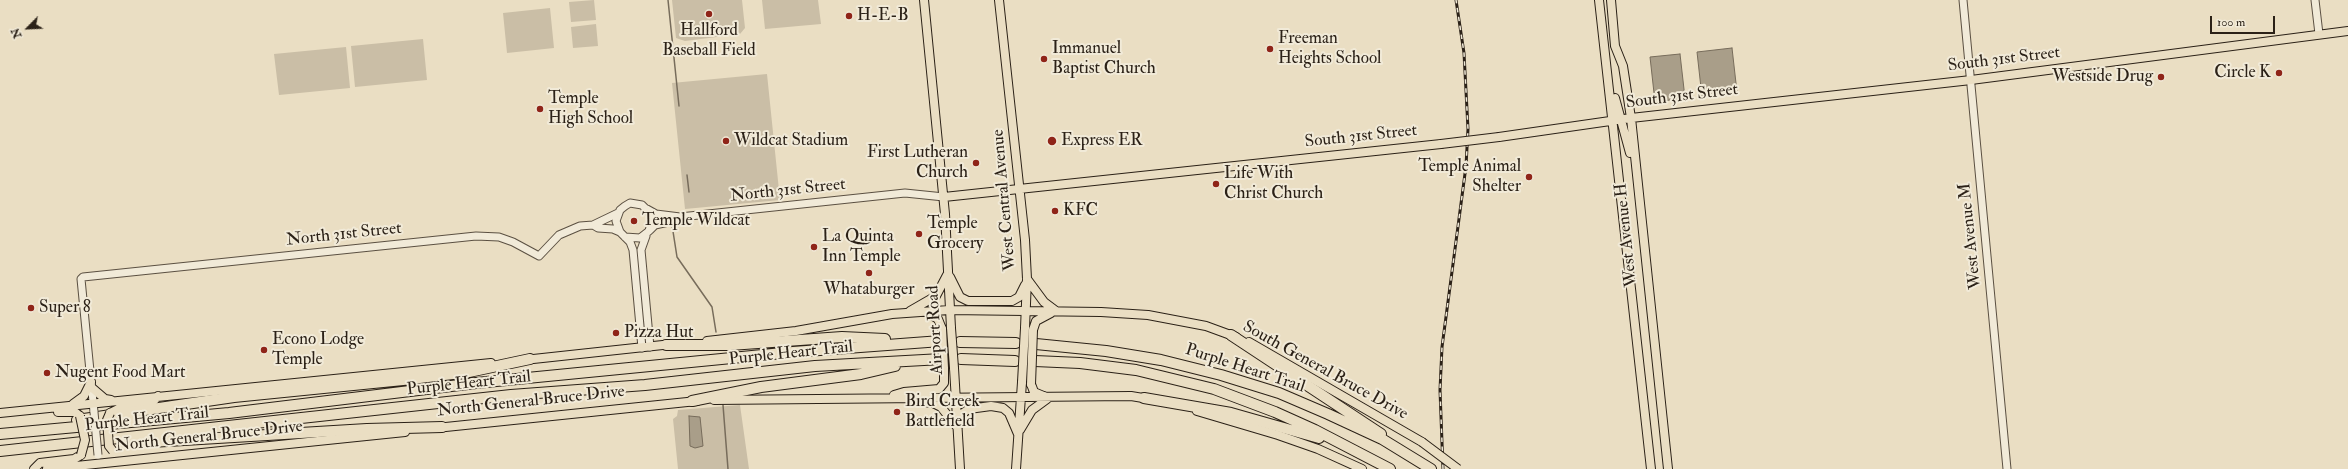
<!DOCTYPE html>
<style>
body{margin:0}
#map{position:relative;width:2348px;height:469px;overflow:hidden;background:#eadec3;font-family:"IM FELL Double Pica",serif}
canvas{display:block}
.north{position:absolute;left:8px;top:8px;width:40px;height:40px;-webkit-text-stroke:3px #f1ead8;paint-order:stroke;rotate:246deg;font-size:11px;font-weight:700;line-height:16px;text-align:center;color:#2b2117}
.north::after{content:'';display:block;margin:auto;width:14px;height:18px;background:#2b2117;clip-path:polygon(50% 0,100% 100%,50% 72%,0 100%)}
.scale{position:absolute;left:2210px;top:16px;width:65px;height:18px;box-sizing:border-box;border:2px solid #2b2117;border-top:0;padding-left:5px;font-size:12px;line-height:14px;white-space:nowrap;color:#2b2117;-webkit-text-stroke:3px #f1ead8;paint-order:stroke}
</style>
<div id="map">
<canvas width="2348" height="469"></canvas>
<div class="north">N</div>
<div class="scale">100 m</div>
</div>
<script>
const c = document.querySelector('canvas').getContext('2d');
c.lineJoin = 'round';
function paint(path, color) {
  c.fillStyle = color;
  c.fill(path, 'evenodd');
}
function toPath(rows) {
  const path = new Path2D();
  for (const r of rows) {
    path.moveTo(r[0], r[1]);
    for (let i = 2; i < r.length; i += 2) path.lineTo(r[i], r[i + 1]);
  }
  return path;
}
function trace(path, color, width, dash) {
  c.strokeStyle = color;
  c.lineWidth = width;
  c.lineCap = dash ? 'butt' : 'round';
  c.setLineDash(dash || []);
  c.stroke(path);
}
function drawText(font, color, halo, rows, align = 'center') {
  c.font = font + ' "IM FELL Double Pica",serif';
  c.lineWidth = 4;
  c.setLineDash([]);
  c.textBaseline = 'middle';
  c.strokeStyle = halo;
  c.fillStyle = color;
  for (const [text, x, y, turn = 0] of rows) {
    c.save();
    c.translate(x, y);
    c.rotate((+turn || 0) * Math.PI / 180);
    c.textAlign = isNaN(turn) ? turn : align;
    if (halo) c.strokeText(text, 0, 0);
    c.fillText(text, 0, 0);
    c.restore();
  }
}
paint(toPath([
 [594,0,596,20,571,22,569,2],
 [672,0,742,0,745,28,740,34,685,41,676,38],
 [762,0,818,0,821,24,765,29],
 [550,8,554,48,507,53,503,13],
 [596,24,598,46,573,48,571,27],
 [423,39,427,80,355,87,351,46],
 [346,47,350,88,279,95,274,54],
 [767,74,780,200,685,209,672,83],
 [740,405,749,469,678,469,673,419,677,416,678,410]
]), '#cabea6');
const water = toPath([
 [1732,48,1737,92,1702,97,1697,52,1732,48],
 [1680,54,1685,98,1655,102,1650,57,1680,54],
 [689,416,700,417,703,446,695,448,690,446,689,416]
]);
paint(water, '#a99e89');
trace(water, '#776c5b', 1);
trace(toPath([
 [668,0,679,106],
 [687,175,689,192],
 [672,225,677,257,712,307,716,332],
 [723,405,728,469]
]), '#776c5b', 1.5);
const minor = toPath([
 [1963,0,2007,469],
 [2315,0,2319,34],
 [647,209,656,214,680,217,905,193,944,197],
 [593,225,618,213],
 [650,230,655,225,673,221,680,217],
 [646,236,641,250,650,347],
 [625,237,640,238,649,231,652,220,651,214,642,205,630,203,625,206,620,210,616,221,620,232,630,242,633,250,642,348],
 [94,412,81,279,83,277,476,236,499,237,513,242,539,256,559,235,580,226,593,225,598,228,613,229,620,232]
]);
const major = toPath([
 [924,0,945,214,951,328],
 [999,0,1025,240,1027,279,1025,328],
 [1599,0,1651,469],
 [1611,0,1615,46,1623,66,1631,118,1668,469],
 [1615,98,1630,153],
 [1499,137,1631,118,1971,80,2348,31],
 [944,197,1441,144],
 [950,277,960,297,968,301,1012,301,1019,297,1025,285],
 [1027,279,1044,302,1056,311],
 [910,311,936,296,947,275],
 [926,312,938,319,942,329],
 [1033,330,1036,321,1051,313],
 [707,341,796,331,892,314,949,310,1101,312,1148,315,1206,326,1236,337],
 [1249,342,1422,442],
 [524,360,672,344],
 [954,368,960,469],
 [1031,384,1034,392,1046,397],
 [91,387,105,399,111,400],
 [894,395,904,392,939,389,944,383,944,368],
 [714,400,1131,396,1149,399],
 [923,402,933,403,941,407,957,427],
 [73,404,84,396,91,382],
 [1197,411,1278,435,1318,449,1362,469],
 [58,412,75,412,80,416],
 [0,413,491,363],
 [110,413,120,408,151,404,158,396],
 [959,425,963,413,969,409,991,406,1003,408,1009,413,1018,434],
 [436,428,697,401],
 [1020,430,1032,410,1047,399],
 [34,469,40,463,74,459,81,455],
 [47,469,405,432],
 [1016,469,1022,382]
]);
const highway = toPath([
 [1231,335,1381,434],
 [960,342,1016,343],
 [1036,344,1106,351,1161,360,1221,375,1279,393,1328,414,1382,439,1431,469],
 [666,345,730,345,842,337,885,339],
 [961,359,1015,361],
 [1035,361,1080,363,1136,370,1214,389,1275,412,1315,430,1390,469],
 [1144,398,1231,413,1319,438],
 [692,401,761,387,861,374,895,366],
 [77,420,234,397,403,380,469,372,530,359],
 [0,434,229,413,476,383,793,352,941,341],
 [151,442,367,429,442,427],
 [0,451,511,395,645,385,815,366,942,359]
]);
trace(minor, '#5b5042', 9);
trace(major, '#2b2117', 10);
trace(highway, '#2b2117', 12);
trace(minor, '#f1ead8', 7);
trace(major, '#eadec3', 8);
trace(highway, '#eadec3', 10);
const rail = toPath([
 [1443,469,1440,390,1442,347,1466,166,1468,129,1464,53,1456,0]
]);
trace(rail, '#2b2117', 3);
trace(rail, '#f1ead8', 1.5, [4.5]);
const minorBridge = toPath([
 [94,412,98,455]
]);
const majorBridge = toPath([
 [1441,144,1499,137],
 [951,328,954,368],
 [942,329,944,368],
 [1022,382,1025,328],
 [1031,384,1033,330],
 [110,413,107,420,109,446,113,451],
 [80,416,85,440,81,455],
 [1422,442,1458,469]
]);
trace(minorBridge, '#5b5042', 9, []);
trace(majorBridge, '#2b2117', 10, []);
trace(minorBridge, '#f1ead8', 7);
trace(majorBridge, '#eadec3', 8);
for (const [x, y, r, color] of [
 [709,14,4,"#8f2418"],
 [849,16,4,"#8f2418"],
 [1270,49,4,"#8f2418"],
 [1044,59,4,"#8f2418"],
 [2279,73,4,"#8f2418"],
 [2161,77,4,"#8f2418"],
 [540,109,4,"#8f2418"],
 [726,141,4,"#8f2418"],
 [1052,141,5,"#8f2418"],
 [976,163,4,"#8f2418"],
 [1529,177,4,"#8f2418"],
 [1216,184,4,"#8f2418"],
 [1055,211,4,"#8f2418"],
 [634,221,4,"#8f2418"],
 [919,234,4,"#8f2418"],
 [814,247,4,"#8f2418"],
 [869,273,4,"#8f2418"],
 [31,308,4,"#8f2418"],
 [616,333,4,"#8f2418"],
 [264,350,4,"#8f2418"],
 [47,373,4,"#8f2418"],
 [897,412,4,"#8f2418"]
]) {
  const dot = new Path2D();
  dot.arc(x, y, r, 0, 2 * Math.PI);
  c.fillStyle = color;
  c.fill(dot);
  trace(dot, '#f1ead8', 1.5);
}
drawText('17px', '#2b2117', '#f1ead8', [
 ["H-E-B",857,16],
 ["Hallford",709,31,"center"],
 ["Baseball Field",709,51,"center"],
 ["Freeman",1278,39],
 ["Heights School",1278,59],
 ["Immanuel",1052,49],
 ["Baptist Church",1052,69],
 ["Circle K",2271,73,"right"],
 ["Westside Drug",2153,77,"right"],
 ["Temple",548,99],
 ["High School",548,119],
 ["Wildcat Stadium",734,141],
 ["Express ER",1061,141],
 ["First Lutheran",968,153,"right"],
 ["Church",968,173,"right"],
 ["Temple Animal",1521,167,"right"],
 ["Shelter",1521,187,"right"],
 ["Life With",1224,174],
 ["Christ Church",1224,194],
 ["KFC",1063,211],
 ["Temple Wildcat",642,221],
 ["Temple",927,224],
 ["Grocery",927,244],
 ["La Quinta",822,237],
 ["Inn Temple",822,257],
 ["Whataburger",869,290,"center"],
 ["Super 8",39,308],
 ["Pizza Hut",624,333],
 ["Econo Lodge",272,340],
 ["Temple",272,360],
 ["Nugent Food Mart",55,373],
 ["Bird Creek",905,402],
 ["Battlefield",905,422]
], 'left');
drawText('17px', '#2b2117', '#f1ead8', [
 ["South 31st Street",2004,60,-7],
 ["South 31st Street",1682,97,-7],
 ["South 31st Street",1361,137,-6],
 ["North 31st Street",788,191,-6],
 ["West Central Avenue",1005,200,-95],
 ["North 31st Street",344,235,-6],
 ["West Avenue H",1627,235,-96],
 ["West Avenue M",1971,236,-96],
 ["Airport Road",936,330,-93],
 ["Purple Heart Trail",791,354,-6],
 ["Purple Heart Trail",1245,369,18],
 ["South General Bruce Drive",1325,371,29],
 ["Purple Heart Trail",469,384,-6],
 ["North General Bruce Drive",531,402,-6],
 ["Purple Heart Trail",147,420,-6],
 ["North General Bruce Drive",209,437,-6]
]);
</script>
